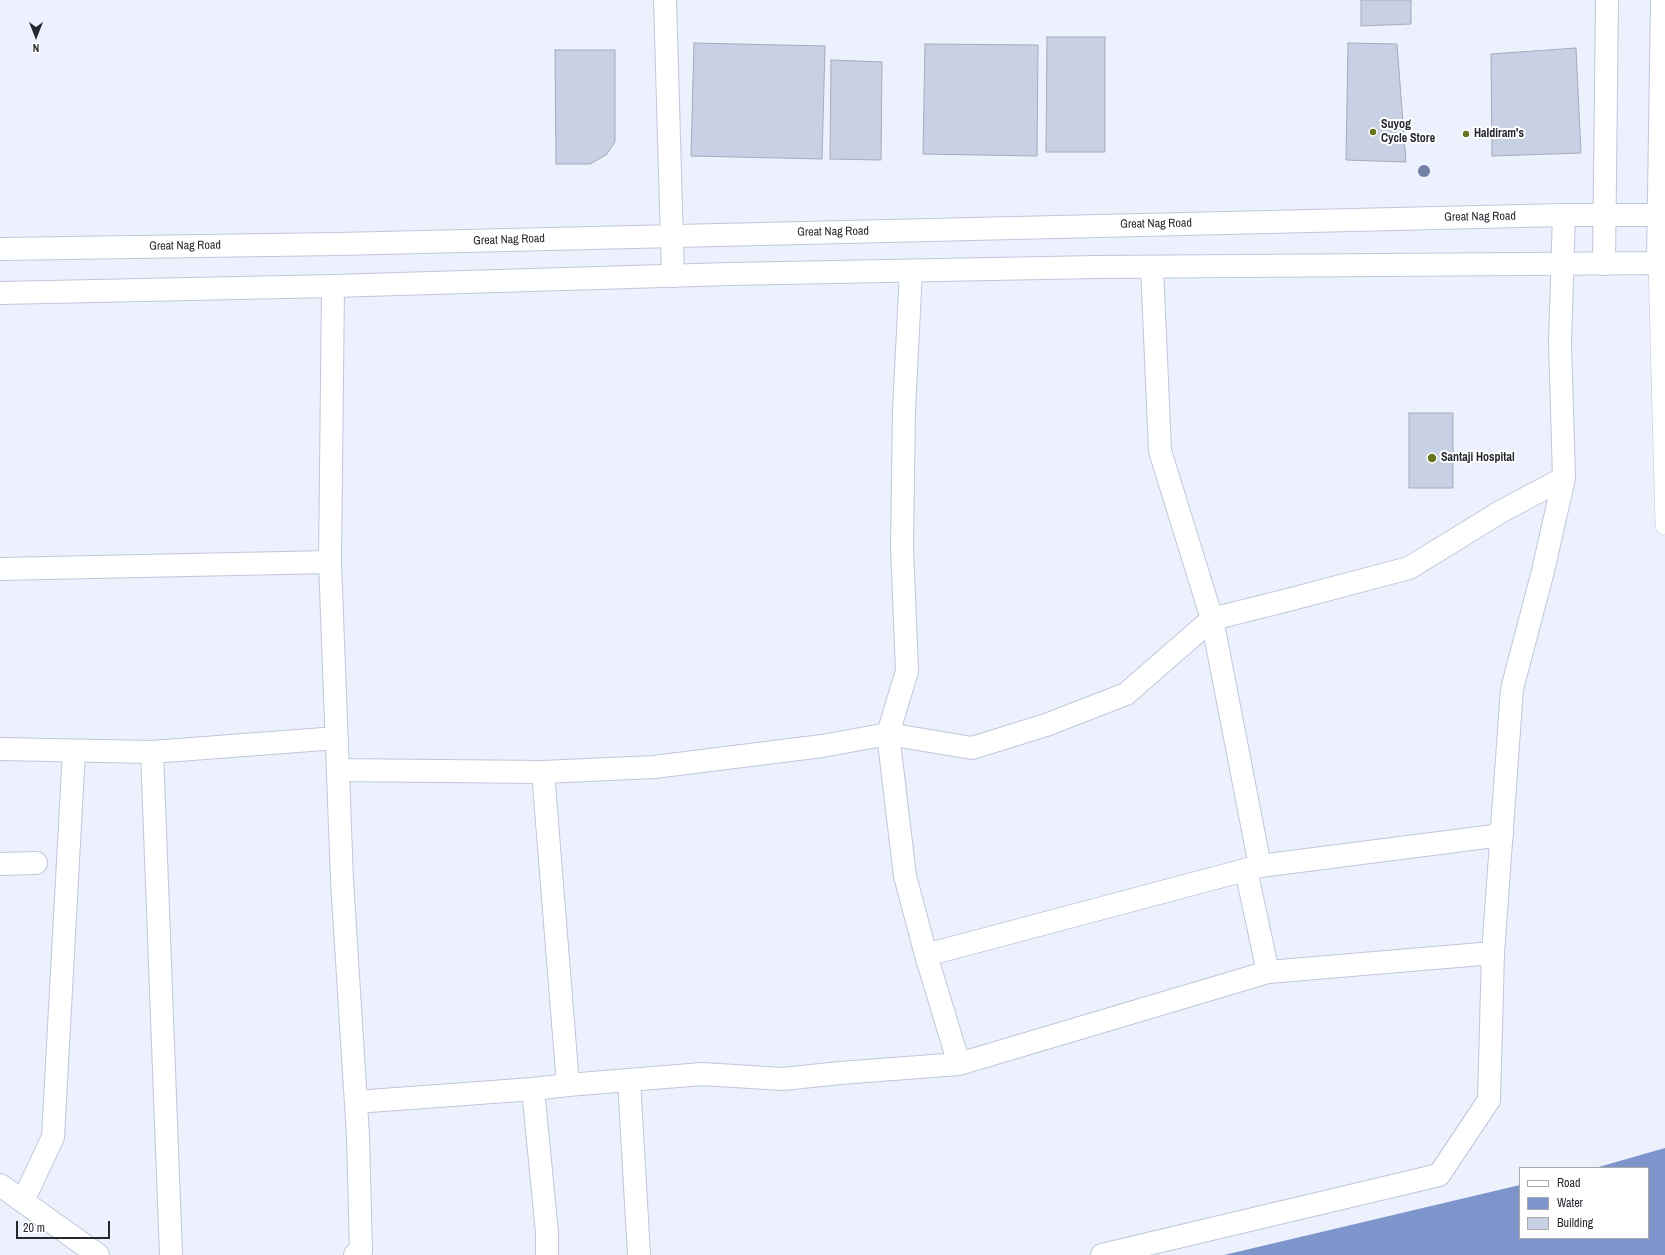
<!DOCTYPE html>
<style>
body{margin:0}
#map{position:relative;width:1665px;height:1255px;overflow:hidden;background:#ecf1fd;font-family:"Archivo Narrow",sans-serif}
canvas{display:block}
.legend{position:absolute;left:1519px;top:1167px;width:130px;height:72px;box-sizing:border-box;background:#fff;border:1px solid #a8a9ac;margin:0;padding:5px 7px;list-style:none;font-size:12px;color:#25282f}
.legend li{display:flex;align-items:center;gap:8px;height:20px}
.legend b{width:20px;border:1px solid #a8a9ac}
.north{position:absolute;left:16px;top:16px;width:40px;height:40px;-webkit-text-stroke:3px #fff;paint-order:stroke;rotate:180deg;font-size:11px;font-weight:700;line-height:16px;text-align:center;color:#25282f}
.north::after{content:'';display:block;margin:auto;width:14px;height:18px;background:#25282f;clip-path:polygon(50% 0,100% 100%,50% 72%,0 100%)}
.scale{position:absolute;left:16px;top:1221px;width:94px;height:18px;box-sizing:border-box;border:2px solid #25282f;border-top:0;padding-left:5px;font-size:12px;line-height:14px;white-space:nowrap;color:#25282f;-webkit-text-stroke:3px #fff;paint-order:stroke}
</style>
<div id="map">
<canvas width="1665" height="1255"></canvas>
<ul class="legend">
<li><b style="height:5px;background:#fff"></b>Road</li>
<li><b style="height:11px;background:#7e95cc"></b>Water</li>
<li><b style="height:11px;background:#c8d1e4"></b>Building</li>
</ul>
<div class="north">N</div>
<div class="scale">20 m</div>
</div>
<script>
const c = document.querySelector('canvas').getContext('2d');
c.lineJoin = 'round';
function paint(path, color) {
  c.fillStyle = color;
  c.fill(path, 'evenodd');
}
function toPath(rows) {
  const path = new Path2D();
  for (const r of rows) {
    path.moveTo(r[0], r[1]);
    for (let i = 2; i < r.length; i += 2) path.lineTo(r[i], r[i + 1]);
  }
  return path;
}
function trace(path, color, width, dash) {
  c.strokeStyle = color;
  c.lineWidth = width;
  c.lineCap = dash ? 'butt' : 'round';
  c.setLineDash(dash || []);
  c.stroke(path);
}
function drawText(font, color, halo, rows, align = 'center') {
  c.font = font + ' "Archivo Narrow",sans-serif';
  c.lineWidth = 4;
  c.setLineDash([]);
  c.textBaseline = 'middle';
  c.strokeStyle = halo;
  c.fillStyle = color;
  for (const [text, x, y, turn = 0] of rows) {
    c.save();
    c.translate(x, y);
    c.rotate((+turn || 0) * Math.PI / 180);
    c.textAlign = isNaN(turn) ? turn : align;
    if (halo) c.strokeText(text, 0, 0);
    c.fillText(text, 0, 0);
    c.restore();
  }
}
paint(toPath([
 [1665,1148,1665,1255,1224,1255,1520,1185,1520,1238,1648,1238,1648,1168,1595,1168]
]), '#7e95cc');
const building = toPath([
 [1361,0,1411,0,1411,24,1361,26,1361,0],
 [1047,37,1105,37,1105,152,1046,152,1047,37],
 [694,43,825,46,822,159,691,156,694,43],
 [1348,43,1397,44,1406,162,1346,160,1348,43],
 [925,44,1038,45,1037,156,923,154,925,44],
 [1576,48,1581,153,1492,156,1491,54,1576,48],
 [555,50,615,50,615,142,606,155,590,164,556,164,555,50],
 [831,60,882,62,881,160,830,159,831,60],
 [1409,413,1453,413,1453,488,1409,488,1409,413]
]);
paint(building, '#c8d1e4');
trace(building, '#a3abbd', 1);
const service = toPath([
 [1658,263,1665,525]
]);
const minor = toPath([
 [665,0,673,276],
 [1658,263,1662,0],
 [1604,264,1607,0],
 [911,271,904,410,902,547,907,671,888,734,972,748,1046,725,1126,694,1212,619,1288,600,1409,568,1502,511,1564,478,1560,342,1564,215],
 [333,286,330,562,342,880,358,1136,361,1251,355,1255],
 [0,569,330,562],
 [0,749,152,752,337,738],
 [152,752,171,1255],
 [338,770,543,772,654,767,822,746,888,734,905,876,926,955,959,1064,840,1073,783,1079,702,1074,568,1085,533,1089,356,1102],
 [543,772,568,1085],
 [0,864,36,863],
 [1260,866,1502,835],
 [926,955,1260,866,1212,619,1160,451,1152,267],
 [1268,972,1493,953,1512,689,1543,571,1564,478],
 [959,1064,1268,972,1246,870],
 [629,1080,639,1255],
 [533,1089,547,1233,547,1255],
 [0,1185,98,1255],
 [23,1201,53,1137,74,751],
 [1102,1255,1439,1175,1489,1100,1493,953]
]);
const secondary = toPath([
 [0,249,338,244,1564,215,1665,215],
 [0,293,333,286,729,274,1097,267,1665,263]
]);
trace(service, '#bfc7da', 20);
trace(minor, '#bfc7da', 24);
trace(secondary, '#bfc7da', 24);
trace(service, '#fff', 19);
trace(minor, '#fff', 22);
trace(secondary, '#fff', 22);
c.fillStyle = '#737fa7';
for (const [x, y] of [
 [1424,171]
]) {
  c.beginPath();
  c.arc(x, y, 6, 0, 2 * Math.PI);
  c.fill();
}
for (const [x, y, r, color] of [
 [1373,132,4,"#67731d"],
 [1466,134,4,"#67731d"],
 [1432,458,5,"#67731d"]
]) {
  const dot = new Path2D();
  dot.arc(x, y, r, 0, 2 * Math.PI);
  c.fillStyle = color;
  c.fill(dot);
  trace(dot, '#fff', 1.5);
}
drawText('bold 12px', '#25282f', '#fff', [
 ["Suyog",1381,125],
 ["Cycle Store",1381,139],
 ["Haldiram's",1474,134],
 ["Santaji Hospital",1441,458]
], 'left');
drawText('12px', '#25282f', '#fff', [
 ["Great Nag Road",1480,217,-1],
 ["Great Nag Road",1156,224,-1],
 ["Great Nag Road",833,232,-1],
 ["Great Nag Road",509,240,-2],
 ["Great Nag Road",185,246,-1]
]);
</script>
